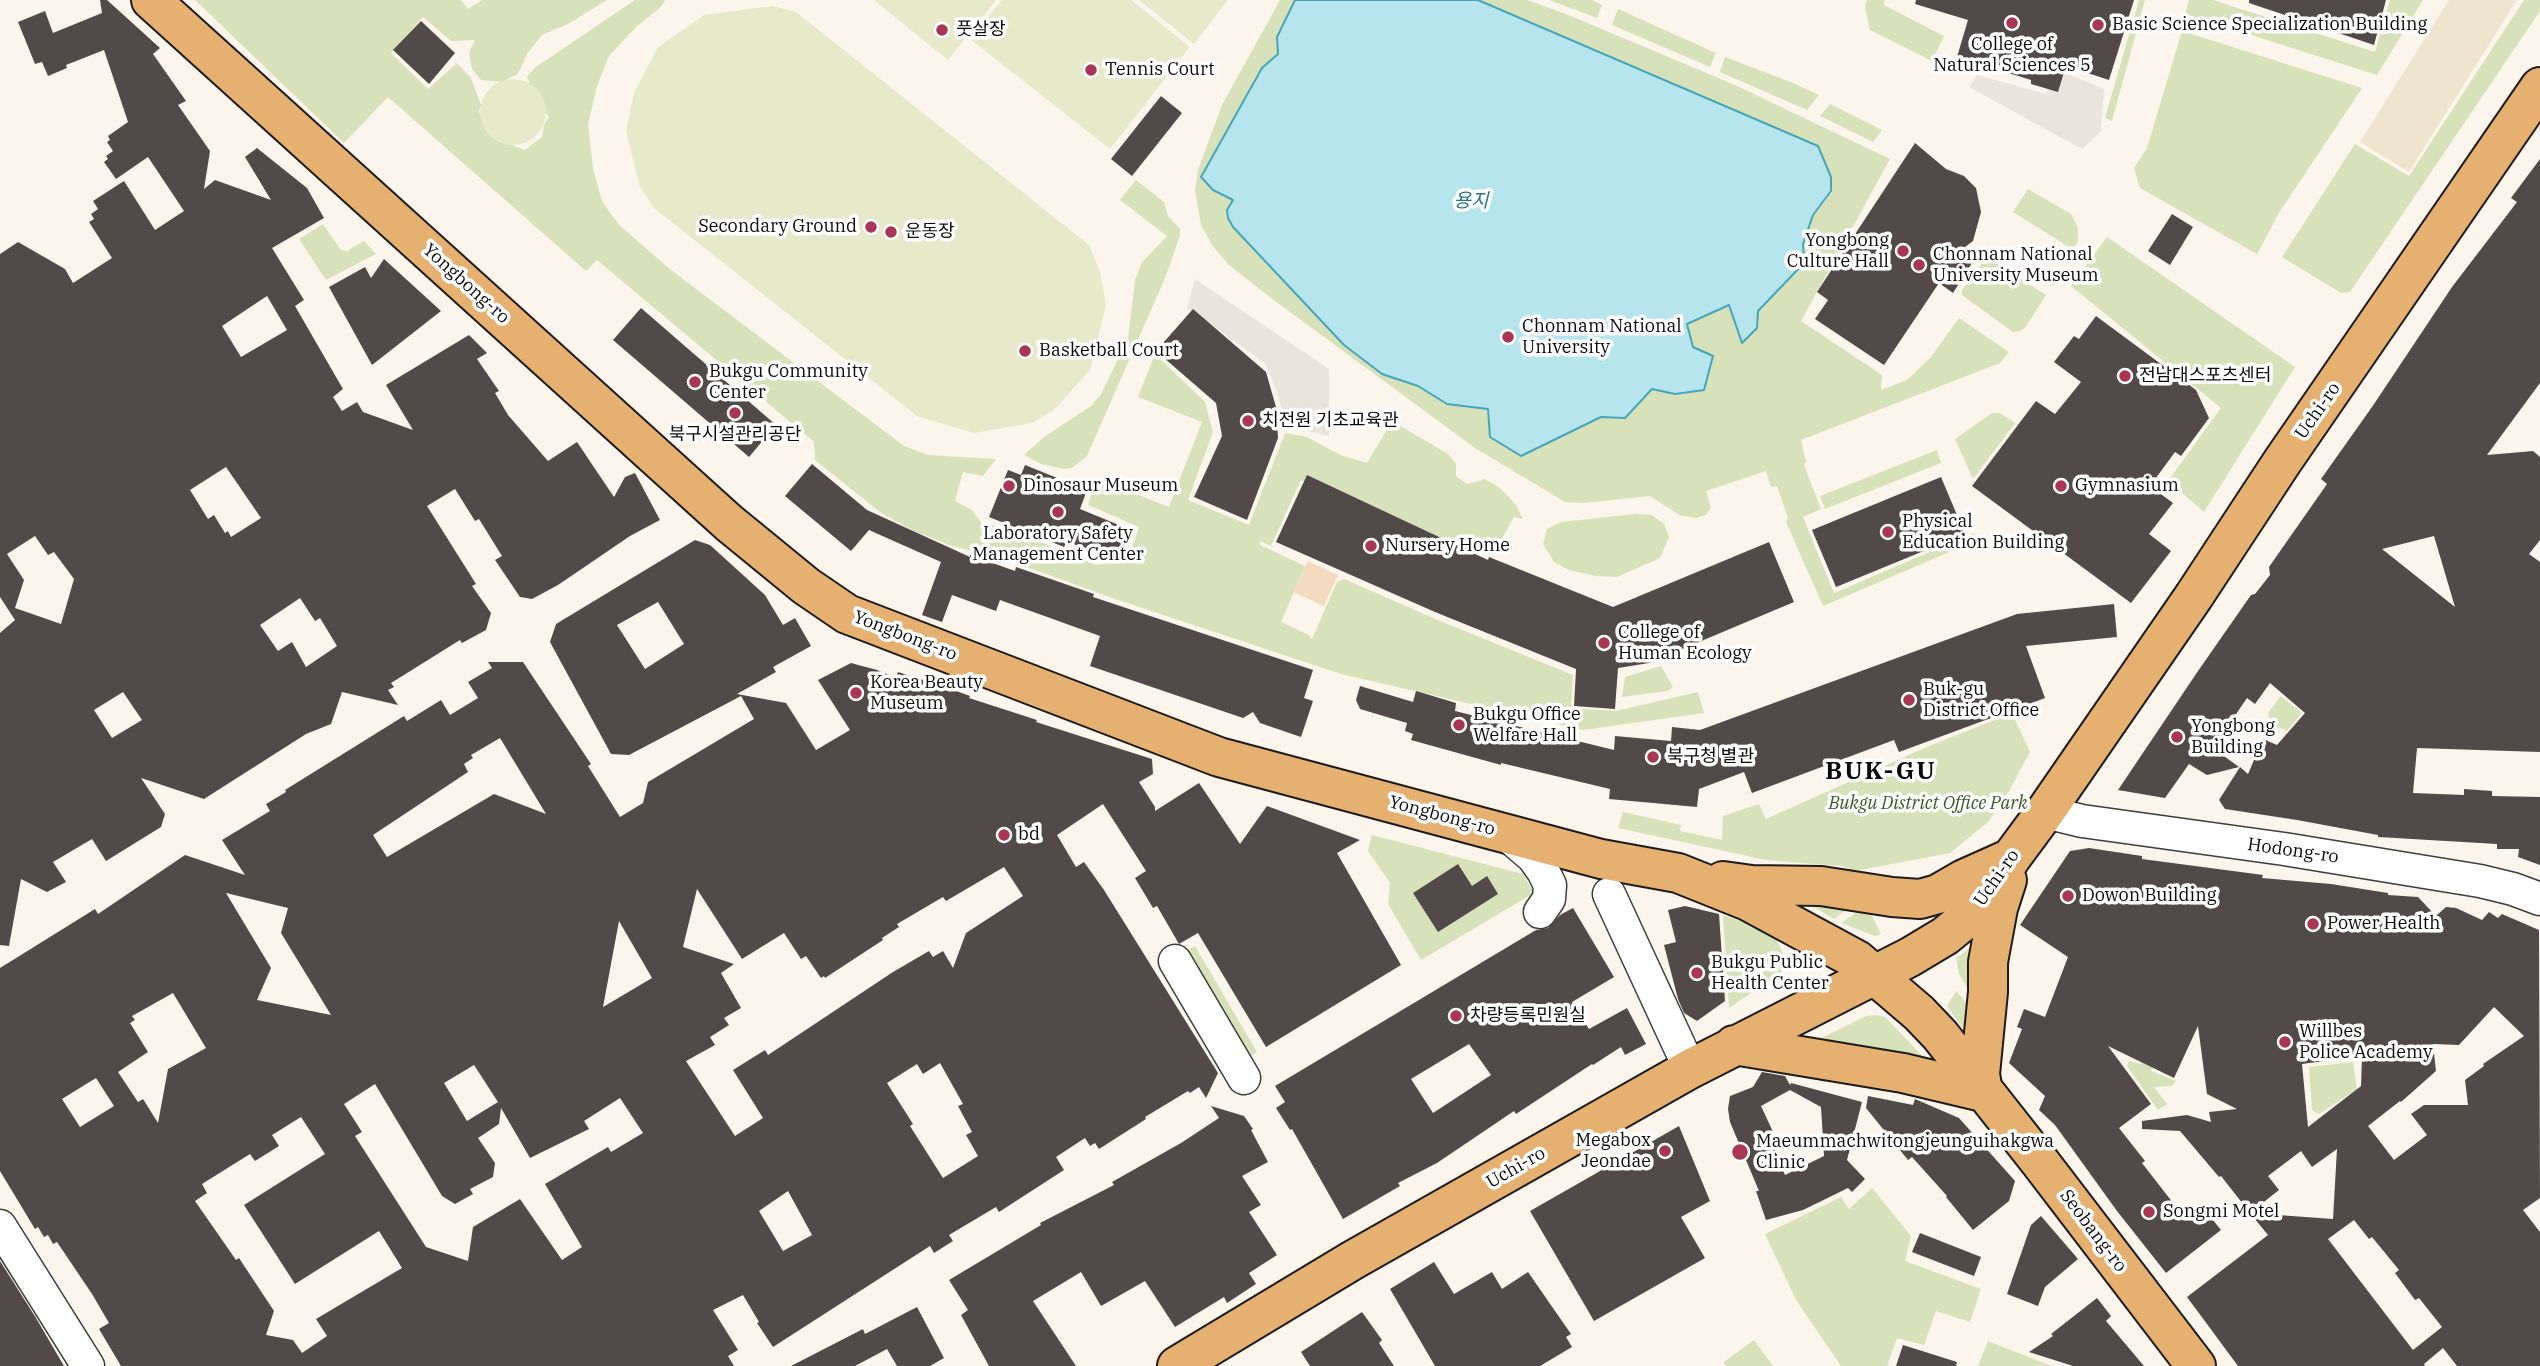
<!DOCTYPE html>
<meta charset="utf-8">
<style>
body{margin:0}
canvas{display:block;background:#fcf5eb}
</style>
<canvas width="2540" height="1366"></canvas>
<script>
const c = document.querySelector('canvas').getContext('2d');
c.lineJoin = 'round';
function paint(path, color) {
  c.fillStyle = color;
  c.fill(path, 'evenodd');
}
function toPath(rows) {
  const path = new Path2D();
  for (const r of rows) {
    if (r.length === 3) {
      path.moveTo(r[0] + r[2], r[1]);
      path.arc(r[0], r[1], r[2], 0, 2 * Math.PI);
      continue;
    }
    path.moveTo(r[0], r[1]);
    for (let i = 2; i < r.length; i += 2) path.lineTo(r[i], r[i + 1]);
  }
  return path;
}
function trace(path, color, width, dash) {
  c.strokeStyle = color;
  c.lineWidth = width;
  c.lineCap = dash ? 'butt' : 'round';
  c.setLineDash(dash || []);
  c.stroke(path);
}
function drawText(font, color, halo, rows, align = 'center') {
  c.font = font + ' "IBM Plex Serif","Noto Sans KR",serif';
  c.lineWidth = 7;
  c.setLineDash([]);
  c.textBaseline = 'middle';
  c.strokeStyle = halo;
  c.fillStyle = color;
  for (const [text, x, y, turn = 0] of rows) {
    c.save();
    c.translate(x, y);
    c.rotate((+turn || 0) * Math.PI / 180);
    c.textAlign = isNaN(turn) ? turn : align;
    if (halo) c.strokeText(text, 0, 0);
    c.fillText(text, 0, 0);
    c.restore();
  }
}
paint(toPath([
 [2449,0,2517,0,2409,172,2360,142]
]), '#efe5cf');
paint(toPath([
 [195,0,461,0,468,9,482,0,607,0,568,24,542,35,527,54,518,74,501,82,481,80,472,69,469,53,475,40,451,41,423,17,391,53,428,89,457,63,471,78,481,105,479,112,498,140,525,150,542,137,544,125,549,117,533,95,527,76,536,67,635,0,665,0,660,8,636,27,609,56,597,86,588,124,593,169,602,201,619,225,671,270,904,446,928,455,996,459,983,476,963,472,955,501,972,510,982,524,1004,527,1097,565,1129,558,1139,527,1088,505,1094,486,1100,480,1169,507,1202,422,1138,397,1155,354,1205,402,1213,432,1188,500,1249,525,1285,433,1307,437,1340,455,1367,463,1392,421,1448,454,1456,464,1456,476,1467,484,1485,479,1500,488,1516,505,1523,519,1514,517,1495,551,1475,543,1468,562,1301,480,1271,546,1260,541,1260,545,1305,566,1281,622,1309,635,1312,639,1337,582,1344,579,1433,618,1573,675,1571,708,1616,711,1698,692,1704,713,1583,730,1341,674,1115,599,1016,563,949,545,912,530,881,513,815,460,814,442,597,260,586,271,388,97,344,143],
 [1280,0,1295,0,1277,37,1278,54,1262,68,1213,190,1233,200,1233,226,1344,345,1382,374,1418,386,1447,404,1489,409,1521,456,1601,417,1625,418,1652,389,1675,394,1693,347,1687,324,1729,305,1743,342,1757,328,1758,311,1804,263,1803,244,1813,215,1826,200,1831,177,1818,146,1478,0,1527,0,1566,14,1735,85,1890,159,1801,321,1882,375,1881,390,1907,380,1930,358,1959,318,2009,352,2000,363,1801,440,1806,462,1804,465,1821,509,1803,517,1834,593,1974,533,1976,536,1973,542,1823,606,1786,522,1788,518,1777,486,1771,487,1766,471,1706,491,1711,508,1706,515,1696,518,1679,515,1650,496,1583,503,1565,502,1475,448,1271,298,1229,265,1212,245,1201,225,1195,191,1198,170,1222,105],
 [1549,0,1592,0,1602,5,1597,18],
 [1867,0,1884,0,1884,5,1944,36,1932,61,1870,30,1865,6],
 [2139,0,2145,0,2112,121,2105,118],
 [2189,0,2213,0,2375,52,2390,0,2423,0,2377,75,2185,14],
 [2524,0,2540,0,2540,11,2350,292,2341,293,2282,257,2355,144,2409,176],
 [1618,9,1716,53,1710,67,1612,25],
 [2182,31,2362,88,2280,211,2257,254,2140,188,2134,168,2147,148],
 [1725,57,1793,83,1819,95,1807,110,1720,72],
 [1830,104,1882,130,1873,142,1820,116],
 [1136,180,1164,202,1168,216,1180,229,1180,236,1165,278,1087,456,1072,468,1064,469,1041,464,1024,455,1044,437,1091,406,1101,394,1128,339,1135,280,1142,262,1167,236,1120,200],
 [2028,189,2071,214,2078,228,2078,242,2072,249,2013,212],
 [323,224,341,250,347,251,364,241,376,254,326,280,299,239],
 [2107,237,2295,367,2204,512,2168,481,2221,408,2071,286],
 [1987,257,2046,295,2025,328,2020,331,2013,332,1962,295,1962,290],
 [1992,413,2000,413,2015,423,1973,479,1955,439],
 [1937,450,1941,463,1825,509,1820,496],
 [1636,514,1652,515,1664,524,1669,537,1660,558,1617,577,1595,576,1569,570,1554,562,1543,544,1547,529,1561,522],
 [1661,666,1673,687,1667,691,1622,697,1625,677],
 [2281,696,2302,713,2287,731,2271,724,2268,713],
 [2012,713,2030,752,2009,791,1988,822,1950,853,1855,871,1841,866,1766,860,1618,828,1623,812,1681,825,1680,831,1722,840,1723,816,1759,804,1766,819,1929,746],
 [1372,835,1523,874,1534,893,1421,960,1388,904,1390,883,1368,851],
 [1807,903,1857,907,1843,912,1834,919],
 [1869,909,1881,934,1875,936,1841,923,1856,913],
 [1723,915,1752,925,1777,940,1784,956,1782,972,1729,1008],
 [1979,945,1977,996,1968,989,1959,974,1956,958,1971,947],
 [1195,946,1257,1052,1242,1063,1178,955],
 [1956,991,1974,1011,1973,1043,1947,1006],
 [1876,1015,1885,1017,1937,1071,1799,1049,1866,1016],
 [2145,1054,2156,1058,2151,1071,2176,1081,2172,1086,2154,1087,2167,1104,2158,1110,2127,1066,2129,1061,2141,1064],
 [2353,1062,2357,1089,2319,1114,2315,1112,2312,1110,2309,1067],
 [1872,1188,1911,1236,1905,1261,1981,1289,1970,1322,1936,1311,1924,1345,1897,1338,1887,1366,1841,1366,1796,1300,1765,1234,1841,1197,1849,1209],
 [1754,1340,1773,1366,1726,1366,1724,1362],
 [1988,1341,2052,1366,1978,1366]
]), '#d7e2ba');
paint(toPath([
 [1308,561,1338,575,1324,606,1293,592]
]), '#f2dbbe');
paint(toPath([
 [874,0,996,0,948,60],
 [1002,0,1131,0,1190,47,1110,149,970,39],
 [1139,0,1228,0,1194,44],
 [773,6,796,12,1089,245,1100,272,1106,305,1090,370,1054,410,1032,423,974,433,917,416,654,208,640,187,626,131,634,93,658,47,704,15],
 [513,112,33]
]), '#e6eaca');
paint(toPath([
 [2058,70,2104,89,2101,131,2082,149,1969,87,1977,75,2046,94],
 [1195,279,1329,369,1329,436,1286,426,1277,391,1265,363,1187,308]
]), '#ebe4dc');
const water = toPath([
 [1295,0,1478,0,1818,146,1831,177,1831,191,1813,215,1803,244,1804,263,1758,311,1757,328,1742,343,1729,305,1687,324,1693,347,1713,356,1704,390,1675,394,1652,389,1625,418,1601,417,1521,456,1490,437,1488,409,1447,404,1418,386,1382,374,1344,345,1233,227,1228,218,1227,210,1233,200,1213,190,1201,177,1262,68,1278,54,1277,37,1295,0]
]);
paint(water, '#b6e5ed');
trace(water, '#47a6ba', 2);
paint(toPath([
 [100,0,107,0,160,48,153,54,186,101,178,105,210,151,204,189,215,180,271,200,245,157,257,148,307,188,324,218,272,248,304,300,295,306,343,389,333,397,342,411,357,402,363,412,413,430,386,385,469,335,487,353,477,359,499,391,495,393,508,415,548,461,577,442,614,497,625,477,635,473,660,520,630,536,558,585,532,599,520,597,495,560,502,556,479,519,475,521,455,489,427,506,476,584,472,586,491,613,486,630,462,643,460,640,391,683,394,687,388,690,398,705,342,692,331,724,306,734,204,799,141,778,165,814,161,827,106,861,92,839,53,862,66,882,47,892,21,879,9,946,0,945,0,633,15,620,0,597,0,254,18,242,65,269,73,283,112,258,89,222,94,219,91,214,98,209,93,201,124,181,155,230,184,211,148,157,116,179,104,162,108,159,106,156,113,151,107,142,110,140,108,136,128,122,104,50,66,65,67,68,48,76,42,62,35,64,18,22,45,11,53,33,102,13],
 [267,296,287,330,241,357,222,326],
 [226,467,261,518,231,537,228,531,225,533,214,515,208,519,190,490],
 [35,536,48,555,54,552,74,579,61,624,15,608,24,580,7,554],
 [300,598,315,621,320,618,337,646,306,667,292,642,278,651,260,625],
 [123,692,142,720,112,738,94,710],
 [1916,0,2134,0,2109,80,2066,66,2058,92,2031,84,2031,80,1957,57,1968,20,1915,4],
 [2249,0,2386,0,2374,45,2249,3],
 [421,21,455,53,429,84,393,50],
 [1161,96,1182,113,1132,176,1111,159],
 [1915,143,1946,169,1964,176,1976,188,1981,212,1973,241,1957,253,1972,263,1953,293,1939,283,1884,365,1815,319,1828,300,1817,292],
 [2540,159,2540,383,2487,455,2533,451,2540,457,2540,540,2529,554,2540,562,2540,752,2417,748,2413,793,2464,795,2464,789,2492,791,2492,796,2540,797,2540,865,2518,857,2519,849,2497,849,2497,844,2378,837,2378,835,2297,820,2225,809,2219,800,2240,767,2248,774,2263,739,2277,745,2305,713,2270,683,2255,704,2247,698,2213,748,2239,767,2207,775,2189,764,2165,798,2118,790,2198,671,2251,595,2255,594,2270,575,2269,567,2327,484,2321,479,2372,407,2452,287,2517,202,2511,198],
 [2434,536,2455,607,2382,549],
 [2172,214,2193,227,2170,265,2148,251],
 [384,259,441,311,372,365,329,287,365,267,371,278],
 [641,308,776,425,749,457,613,340],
 [1193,309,1266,372,1276,407,1278,438,1247,520,1194,497,1222,436,1216,403,1156,351],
 [2096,316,2196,390,2209,418,2181,456,2175,452,2150,486,2173,503,2149,534,2171,551,2131,603,1972,486,2036,401,2055,414,2081,382,2054,362,2074,336,2079,339],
 [812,464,867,510,970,557,970,555,1015,571,1016,567,1094,594,1093,597,1313,670,1304,698,1313,701,1301,737,1260,723,1253,712,1243,718,1090,666,1100,636,1000,600,996,611,952,595,942,622,922,615,941,562,869,530,851,551,785,496],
 [1025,465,1087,490,1080,509,1131,530,1117,563,1067,541,1064,547,989,517,1008,470,1021,475],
 [1307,475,1488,560,1489,557,1613,607,1769,542,1794,602,1649,663,1618,668,1615,709,1574,706,1576,669,1435,612,1276,542],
 [1941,477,1965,534,1836,587,1812,530],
 [695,540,710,545,765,595,783,625,795,618,811,646,773,667,776,672,737,694,786,703,816,750,850,730,818,680,851,663,877,670,896,678,898,672,945,687,970,696,969,698,1037,720,1036,722,1152,759,1153,774,1139,782,1155,807,1155,811,1199,783,1240,844,1267,806,1360,840,1337,853,1401,965,1266,1047,1198,933,1179,944,1157,906,1153,908,1135,878,1146,871,1103,804,1057,835,1076,867,1084,862,1104,890,1218,1073,1206,1098,1199,1087,1190,1093,1188,1091,1145,1117,1146,1119,1099,1149,1095,1143,1090,1146,1085,1138,1056,1157,1064,1170,999,1212,996,1207,949,1235,953,1241,934,1253,930,1246,773,1347,757,1323,759,1322,743,1295,713,1310,738,1350,728,1356,734,1366,121,1366,99,1329,109,1323,92,1294,57,1242,53,1244,48,1235,44,1237,38,1227,35,1229,0,1171,0,968,95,909,98,914,185,855,245,875,222,840,270,811,266,804,286,792,285,790,404,716,407,721,441,700,450,715,478,698,468,682,492,668,488,662,523,662,591,764,588,766,620,817,643,803,648,782,754,719,741,696,629,755,611,754,550,642,556,624],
 [658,602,684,644,645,669,617,625],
 [500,738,546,814,494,794,387,857,373,835,468,772,464,764,473,758,471,755],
 [1004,867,1023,896,966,933,953,968,943,951,933,957,929,951,893,972,768,1055,765,1050,733,1070,763,1118,735,1136,686,1061,715,1045,710,1037,729,1025,724,1018,741,1008,721,973,734,964,683,947,697,889,742,959,784,933,801,959,806,956,821,978,824,976,825,978,883,940,882,938,899,927,897,924,943,897,946,901],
 [226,893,288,908,281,933,331,1015,257,1000,271,968],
 [619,921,652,978,603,1007],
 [173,993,206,1048,168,1069,158,1123,143,1099,138,1102,118,1072,148,1052,130,1023,135,1020,132,1016],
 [940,1063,963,1104,958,1106,972,1132,966,1135,978,1156,943,1178,910,1126,913,1124,887,1083,917,1064,923,1074],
 [474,1065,498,1102,467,1121,444,1083],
 [96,1078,114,1106,80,1127,62,1099],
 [375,1084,442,1196,455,1204,473,1194,470,1189,493,1177,495,1163,478,1138,499,1124,501,1108,530,1158,589,1129,584,1121,620,1098,643,1133,611,1152,608,1147,545,1184,582,1247,562,1260,520,1199,473,1227,468,1261,426,1247,355,1136,362,1132,344,1104],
 [301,1117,325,1154,244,1205,295,1284,379,1231,402,1268,316,1319,327,1336,302,1353,293,1340,266,1335,274,1311,239,1258,236,1260,195,1201,207,1193,202,1184,250,1154,255,1161,279,1146,272,1135],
 [788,1191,812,1235,783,1251,759,1211],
 [2114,604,2117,637,2026,646,2045,698,1899,752,1894,740,1752,793,1744,772,1699,789,1697,807,1609,799,1610,789,1501,763,1501,765,1411,740,1413,734,1405,731,1407,723,1360,709,1356,700,1360,686,1413,702,1416,691,1456,703,1455,711,1614,750,1615,736,1671,741,1672,727,1700,730,2017,614],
 [2089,848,2142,856,2142,859,2263,875,2262,878,2331,884,2388,893,2388,895,2418,897,2436,916,2446,907,2456,908,2482,920,2489,912,2498,918,2502,914,2539,930,2540,1198,2523,1210,2540,1232,2540,1366,2457,1366,2443,1348,2424,1364,2425,1366,2238,1366,2187,1297,2268,1235,2250,1213,2333,1219,2337,1149,2312,1167,2301,1151,2268,1176,2279,1190,2250,1213,2221,1176,2219,1177,2180,1131,2142,1129,2142,1121,2187,1115,2211,1122,2209,1112,2237,1109,2207,1094,2198,1026,2174,1078,2108,1046,2151,1104,2119,1128,2145,1161,2142,1163,2184,1217,2200,1204,2221,1230,2166,1273,2117,1211,2055,1125,2039,1110,2045,1096,2009,1063,2022,1029,2017,1027,2024,1009,2045,1017,2068,957,2020,925,2070,851],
 [2494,1007,2524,1036,2483,1064,2484,1066,2465,1080,2468,1105,2424,1105,2411,1114,2427,1135,2394,1160,2368,1126,2400,1101,2401,1102,2436,1071,2433,1044,2459,1045],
 [2362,1056,2361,1086,2308,1127,2302,1064],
 [2354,1220,2369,1239,2372,1237,2399,1270,2395,1273,2415,1300,2419,1298,2442,1327,2413,1350,2328,1239],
 [1458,864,1472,886,1487,876,1498,894,1438,932,1413,893],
 [1685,906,1719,914,1725,1001,1697,1021,1684,1013,1678,999,1664,945,1676,942,1668,910],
 [1573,908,1614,977,1572,1002,1589,1029,1627,1008,1646,1044,1625,1055,1621,1047,1593,1065,1592,1064,1516,1114,1514,1111,1437,1163,1398,1183,1400,1186,1343,1219,1292,1129,1290,1130,1276,1108,1285,1102,1275,1086,1536,930,1548,928,1560,915],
 [1469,1044,1491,1075,1433,1113,1411,1079],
 [1762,1072,1785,1076,1790,1085,1791,1083,1862,1102,1847,1160,1865,1179,1852,1192,1848,1188,1803,1210,1766,1220,1756,1191,1759,1191,1730,1122,1728,1109,1730,1096,1753,1087],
 [1790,1090,1821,1107,1824,1156,1785,1175,1769,1136,1774,1134,1761,1106],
 [1868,1096,1913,1105,1915,1099,1959,1118,2015,1181,2009,1201,1973,1230,1946,1197,1947,1196,1912,1157,1908,1160,1866,1108],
 [1211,1106,1244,1116,1253,1129,1251,1130,1268,1162,1242,1176,1261,1205,1249,1212,1277,1255,1249,1273,1256,1284,1227,1303,1224,1297,1175,1327,1145,1281,1101,1306,1081,1272,1033,1301,1076,1366,989,1366,961,1315,968,1310,949,1280,1041,1225,1040,1223,1114,1185,1112,1182,1181,1143,1219,1118],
 [1679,1126,1710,1201,1681,1217,1705,1258,1594,1321,1530,1211],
 [2041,1216,2078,1259,2045,1287,2038,1306,2007,1294,2031,1225],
 [1920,1233,1981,1257,1974,1276,1912,1252],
 [0,1261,36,1318,64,1366,0,1366],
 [1434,1262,1454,1294,1492,1272,1502,1289,1528,1272,1571,1334,1566,1337,1572,1347,1540,1366,1435,1366,1390,1289],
 [2097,1298,2111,1316,2106,1321,2144,1366,2073,1366,2029,1352,2053,1336,2051,1334],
 [917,1307,944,1358,930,1366,897,1366,887,1349,855,1366,791,1366,863,1329,865,1334],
 [1362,1312,1382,1340,1379,1343,1394,1366,1310,1366,1301,1352],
 [1903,1345,1957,1362,1956,1366,1896,1366]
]), '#524a49');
const minor = toPath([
 [2045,812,2082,821,2284,849,2480,881,2513,889,2540,899],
 [1506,834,1533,857,1543,871,1550,885,1549,899,1540,912],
 [1609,894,1690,1069],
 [1175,961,1244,1078],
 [0,1226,88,1366]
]);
const major = toPath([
 [151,0,729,523,806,586,847,614,1219,757,1601,859,1678,873,1748,901,1857,960,1919,1013,1940,1035,2040,1162,2196,1366],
 [1723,881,1752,885,1821,886,1892,897,1920,899,1938,894,1964,879,2011,858],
 [1734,1045,1903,1073,1983,1092],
 [1983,1092,1980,1074,1988,992,1988,962,1998,908,2007,880],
 [1177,1366,1353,1260,1690,1069,1910,957,1945,936,1972,914,1985,899,2011,858,2045,812,2194,596,2282,462,2540,87]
]);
trace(minor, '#3e3e3e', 35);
trace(major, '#1c1c1c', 42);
trace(minor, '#fff', 32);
trace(major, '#e6b071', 38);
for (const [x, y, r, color] of [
 [2012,23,7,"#a83654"],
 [2098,25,7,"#a83654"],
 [942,30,7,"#a83654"],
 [1091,70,7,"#a83654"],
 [871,227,7,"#a83654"],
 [891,232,7,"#a83654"],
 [1903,251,7,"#a83654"],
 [1919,265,7,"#a83654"],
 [1508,337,7,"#a83654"],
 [1025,351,7,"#a83654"],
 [2125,376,7,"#a83654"],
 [695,382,7,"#a83654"],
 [735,413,7,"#a83654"],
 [1248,421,7,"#a83654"],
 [1009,486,7,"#a83654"],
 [2061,486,7,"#a83654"],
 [1058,512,7,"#a83654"],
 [1888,532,7,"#a83654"],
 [1371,546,7,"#a83654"],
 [1604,643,7,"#a83654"],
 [856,693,7,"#a83654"],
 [1909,700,7,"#a83654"],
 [1459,725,7,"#a83654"],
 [2177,737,7,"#a83654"],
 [1653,757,7,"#a83654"],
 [1004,835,7,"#a83654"],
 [2068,896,7,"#a83654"],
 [2313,924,7,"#a83654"],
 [1697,973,7,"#a83654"],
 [1456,1016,7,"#a83654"],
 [2285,1042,7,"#a83654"],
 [1665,1151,7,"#a83654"],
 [1740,1152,9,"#a83654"],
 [2149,1212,7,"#a83654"]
]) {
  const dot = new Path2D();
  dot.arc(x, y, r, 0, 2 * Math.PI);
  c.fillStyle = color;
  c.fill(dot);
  trace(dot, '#fff', 2.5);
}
drawText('18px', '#0b0b0b', '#fff', [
 ["Basic Science Specialization Building",2112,25],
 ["풋살장",956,30],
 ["College of",2012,45,"center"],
 ["Natural Sciences 5",2012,66,"center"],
 ["Tennis Court",1105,70],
 ["Secondary Ground",857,227,"right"],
 ["운동장",905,232],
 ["Yongbong",1889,241,"right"],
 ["Culture Hall",1889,262,"right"],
 ["Chonnam National",1933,255],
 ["University Museum",1933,276],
 ["Chonnam National",1522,327],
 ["University",1522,348],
 ["Basketball Court",1039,351],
 ["Bukgu Community",709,372],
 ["Center",709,393],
 ["전남대스포츠센터",2139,376],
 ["치전원 기초교육관",1262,421],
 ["북구시설관리공단",735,435,"center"],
 ["Dinosaur Museum",1023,486],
 ["Gymnasium",2075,486],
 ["Physical",1902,522],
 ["Education Building",1902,543],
 ["Laboratory Safety",1058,534,"center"],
 ["Management Center",1058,555,"center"],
 ["Nursery Home",1385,546],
 ["College of",1618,633],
 ["Human Ecology",1618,654],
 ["Korea Beauty",870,683],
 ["Museum",870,704],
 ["Buk-gu",1923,690],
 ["District Office",1923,711],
 ["Bukgu Office",1473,715],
 ["Welfare Hall",1473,736],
 ["Yongbong",2191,727],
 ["Building",2191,748],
 ["북구청 별관",1667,757],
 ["bd",1018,835],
 ["Dowon Building",2082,896],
 ["Power Health",2327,924],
 ["Bukgu Public",1711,963],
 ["Health Center",1711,984],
 ["차량등록민원실",1470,1016],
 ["Willbes",2299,1032],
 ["Police Academy",2299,1053],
 ["Megabox",1651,1141,"right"],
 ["Jeondae",1651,1162,"right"],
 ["Maeummachwitongjeunguihakgwa",1756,1142],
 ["Clinic",1756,1163],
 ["Songmi Motel",2163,1212]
], 'left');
drawText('18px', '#0b0b0b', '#fff', [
 ["Yongbong-ro",466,284,42],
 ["Uchi-ro",2318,411,-55],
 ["Yongbong-ro",905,636,21],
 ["Yongbong-ro",1442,816,15],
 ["Hodong-ro",2293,851,8],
 ["Uchi-ro",1997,878,-55],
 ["Uchi-ro",1516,1168,-30],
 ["Seobang-ro",2093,1231,53]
]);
drawText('italic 18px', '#3b5924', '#fff', [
 ["Bukgu District Office Park",1928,804]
]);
drawText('italic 19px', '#25758b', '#fff', [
 ["용지",1471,202]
]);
c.letterSpacing = '2px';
drawText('bold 24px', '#0b0b0b', '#fff', [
 ["BUK-GU",1881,772]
]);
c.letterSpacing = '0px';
</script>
